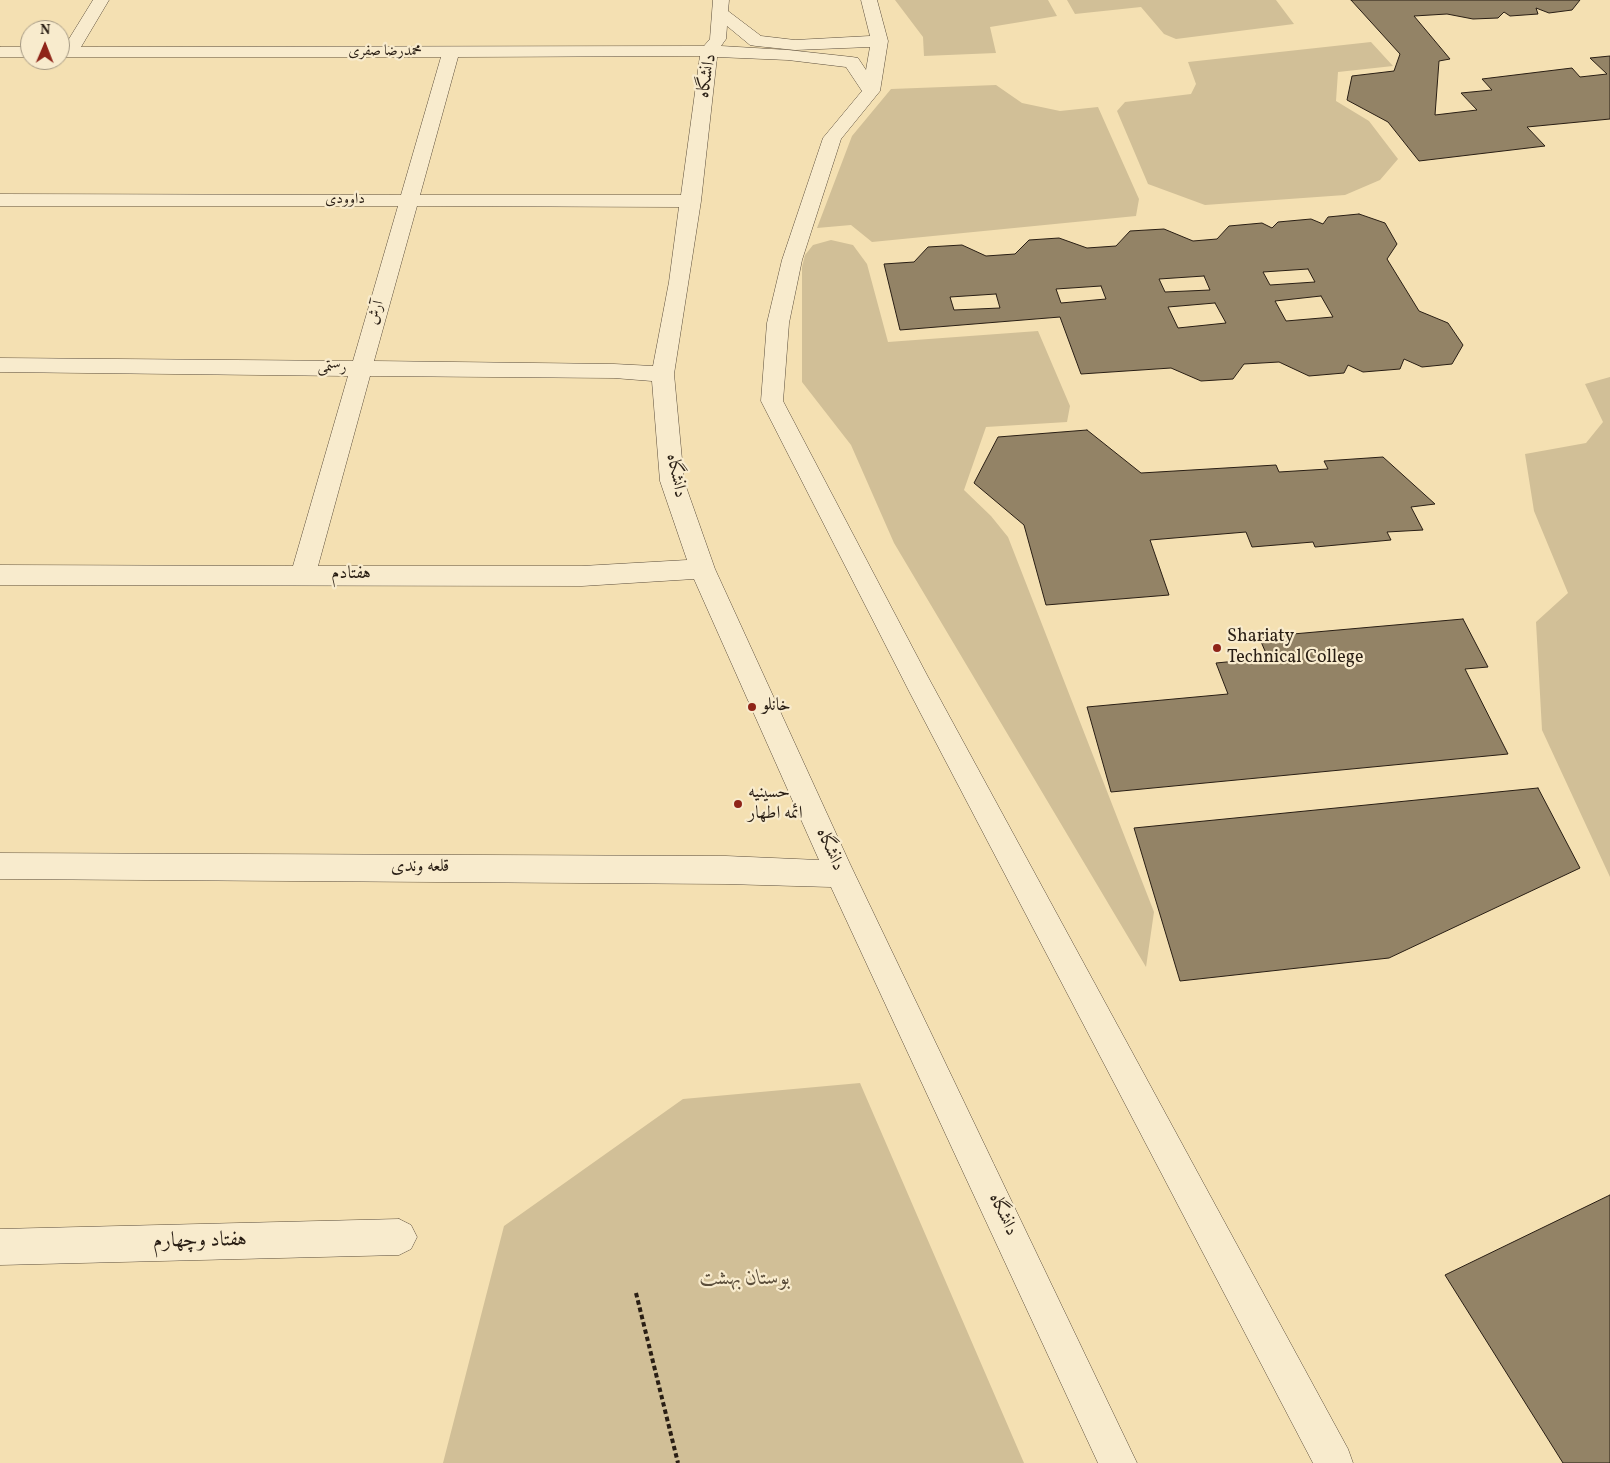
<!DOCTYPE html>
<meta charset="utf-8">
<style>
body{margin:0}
#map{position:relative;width:1610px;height:1463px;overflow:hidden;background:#f4e0b2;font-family:Vollkorn,serif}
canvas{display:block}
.north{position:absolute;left:20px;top:20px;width:50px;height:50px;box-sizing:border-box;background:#f8ebcd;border:1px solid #a59983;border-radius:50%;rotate:1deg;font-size:14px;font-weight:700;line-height:20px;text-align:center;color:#291e14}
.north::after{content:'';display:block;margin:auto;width:18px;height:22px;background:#8f2418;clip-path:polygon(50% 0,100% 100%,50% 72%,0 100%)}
</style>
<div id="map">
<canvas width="1610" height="1463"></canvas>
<div class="north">N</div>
</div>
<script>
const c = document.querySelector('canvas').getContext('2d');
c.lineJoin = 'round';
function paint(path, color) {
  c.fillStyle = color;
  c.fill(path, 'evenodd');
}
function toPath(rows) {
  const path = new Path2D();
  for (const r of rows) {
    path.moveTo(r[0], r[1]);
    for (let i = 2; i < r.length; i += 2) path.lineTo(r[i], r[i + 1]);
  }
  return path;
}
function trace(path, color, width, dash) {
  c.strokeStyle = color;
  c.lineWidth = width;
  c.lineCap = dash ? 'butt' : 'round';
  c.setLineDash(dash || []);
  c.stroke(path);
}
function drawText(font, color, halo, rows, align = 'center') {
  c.font = font + ' Vollkorn,Amiri,serif';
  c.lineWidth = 4.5;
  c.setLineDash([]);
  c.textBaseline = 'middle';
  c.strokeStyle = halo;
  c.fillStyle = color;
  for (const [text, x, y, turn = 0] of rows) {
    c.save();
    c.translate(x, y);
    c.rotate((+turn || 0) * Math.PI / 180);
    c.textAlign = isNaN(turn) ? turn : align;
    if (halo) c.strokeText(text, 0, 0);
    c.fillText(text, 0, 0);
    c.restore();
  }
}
paint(toPath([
 [895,0,1048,0,1057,16,990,27,996,53,924,56,923,37],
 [1067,0,1276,0,1294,24,1176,39,1164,34,1141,7,1075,14],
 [1371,42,1393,66,1338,72,1336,101,1369,121,1398,159,1380,180,1345,195,1205,205,1148,184,1117,111,1125,102,1191,94,1196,84,1188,62],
 [996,85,1022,103,1060,111,1098,107,1139,199,1136,216,872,242,851,225,817,228,852,136,891,89],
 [831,240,853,245,867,264,888,342,1038,331,1070,406,1067,422,986,427,964,490,991,516,1008,537,1154,912,1146,967,894,543,851,445,802,382,802,267,805,255,813,245],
 [1610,377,1610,877,1542,730,1536,622,1568,593,1534,511,1525,454,1586,443,1603,422,1585,384],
 [860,1083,1024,1463,443,1463,504,1226,683,1099]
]), '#d1bf97');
const building = toPath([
 [1351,0,1580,0,1572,10,1549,13,1536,8,1538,14,1510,16,1504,12,1498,18,1473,19,1447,14,1414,16,1450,59,1439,61,1435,115,1477,110,1461,93,1492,90,1482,79,1572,68,1580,77,1607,74,1590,58,1610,56,1610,119,1527,127,1545,146,1419,161,1388,122,1347,100,1352,76,1394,71,1400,54,1351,0],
 [1359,214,1385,223,1397,244,1387,259,1419,311,1448,323,1463,345,1452,364,1422,367,1404,359,1400,369,1363,372,1348,365,1344,373,1309,376,1279,362,1244,364,1233,379,1201,381,1171,368,1081,374,1060,317,900,330,884,264,914,262,928,247,962,245,986,256,1015,254,1029,240,1059,238,1087,248,1116,246,1130,231,1164,229,1193,241,1217,239,1229,226,1262,223,1272,228,1278,222,1311,219,1323,224,1328,217,1359,214],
 [1308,269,1315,282,1270,285,1263,272,1308,269],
 [1204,276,1210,290,1165,292,1159,279,1204,276],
 [1101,286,1106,299,1061,303,1056,289,1101,286],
 [996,294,1000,308,954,310,950,297,996,294],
 [1321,296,1333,317,1286,321,1275,301,1321,296],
 [1215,303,1226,323,1178,328,1168,307,1215,303],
 [1087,430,1141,473,1276,465,1279,472,1328,469,1324,461,1383,457,1435,504,1411,507,1423,530,1387,532,1391,540,1315,547,1313,542,1252,547,1246,532,1150,540,1169,595,1046,605,1024,525,974,483,998,437,1087,430],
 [1463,619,1488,667,1465,669,1508,754,1111,792,1087,707,1228,694,1216,663,1268,658,1259,637,1463,619],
 [1538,788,1580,868,1389,958,1180,981,1134,828,1538,788],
 [1610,1195,1610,1463,1563,1463,1445,1275,1610,1195]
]);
paint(building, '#938366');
trace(building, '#291e14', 1);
const minor = toPath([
 [93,0,109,0,81,47,704,46,710,39,713,0,729,0,728,11,761,36,795,40,870,36,861,0,877,0,888,41,880,91,841,139,802,260,789,323,783,401,928,677,1348,1449,1353,1463,1313,1463,910,693,761,401,767,323,782,260,823,138,862,91,846,67,788,60,717,57,701,201,674,374,684,481,715,569,850,864,1137,1463,1098,1463,831,887,726,884,0,879,0,853,726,856,819,860,694,579,582,586,0,585,0,565,293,566,348,376,0,372,0,358,353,361,398,206,0,206,0,194,401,195,441,57,60,57,60,47,64,47,93,0],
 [727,26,750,45,756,46,795,50,870,47,866,70,858,58,852,57,788,50,721,46,726,39,727,26],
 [700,56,681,195,420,195,458,57,700,56],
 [417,206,679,207,669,282,653,366,614,364,374,361,417,206],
 [370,376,614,378,652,381,660,481,687,560,582,566,318,566,370,376],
 [0,47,30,47,30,57,0,57,0,47],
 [399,1219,411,1225,417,1237,411,1249,399,1255,0,1265,0,1229,399,1219]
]);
trace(minor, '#5c4e3c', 1);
trace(toPath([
 [636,1293,678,1463]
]), '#291e14', 4, [4.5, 3]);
paint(minor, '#f8ebcd');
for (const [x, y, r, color] of [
 [1217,648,5,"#8f2418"],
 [752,707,5,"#8f2418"],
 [738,804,5,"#8f2418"]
]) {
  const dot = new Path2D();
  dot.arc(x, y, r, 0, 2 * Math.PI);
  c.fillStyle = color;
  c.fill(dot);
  trace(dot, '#f8ebcd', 2);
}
drawText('15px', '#291e14', '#f8ebcd', [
 ["محمدرضا صفری",385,52],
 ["داوودی",345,200],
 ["آرش",377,313,-74],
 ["رستمی",332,368,1]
]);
drawText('18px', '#291e14', '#f8ebcd', [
 ["دانشگاه",708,76,-80],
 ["دانشگاه",675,476,79],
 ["هفتادم",351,575],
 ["دانشگاه",829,850,66],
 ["قلعه وندی",420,868],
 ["دانشگاه",1002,1215,65]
]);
drawText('18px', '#291e14', '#f8ebcd', [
 ["Shariaty",1227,638],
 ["Technical College",1227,659],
 ["خانلو",762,707],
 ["حسینیه",748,794],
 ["ائمه اطهار",748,815]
], 'left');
drawText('21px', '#291e14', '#f8ebcd', [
 ["هفتاد وچهارم",200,1242,-1]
]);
drawText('italic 21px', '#5b4e3b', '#f8ebcd', [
 ["بوستان بهشت",745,1280]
]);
</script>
